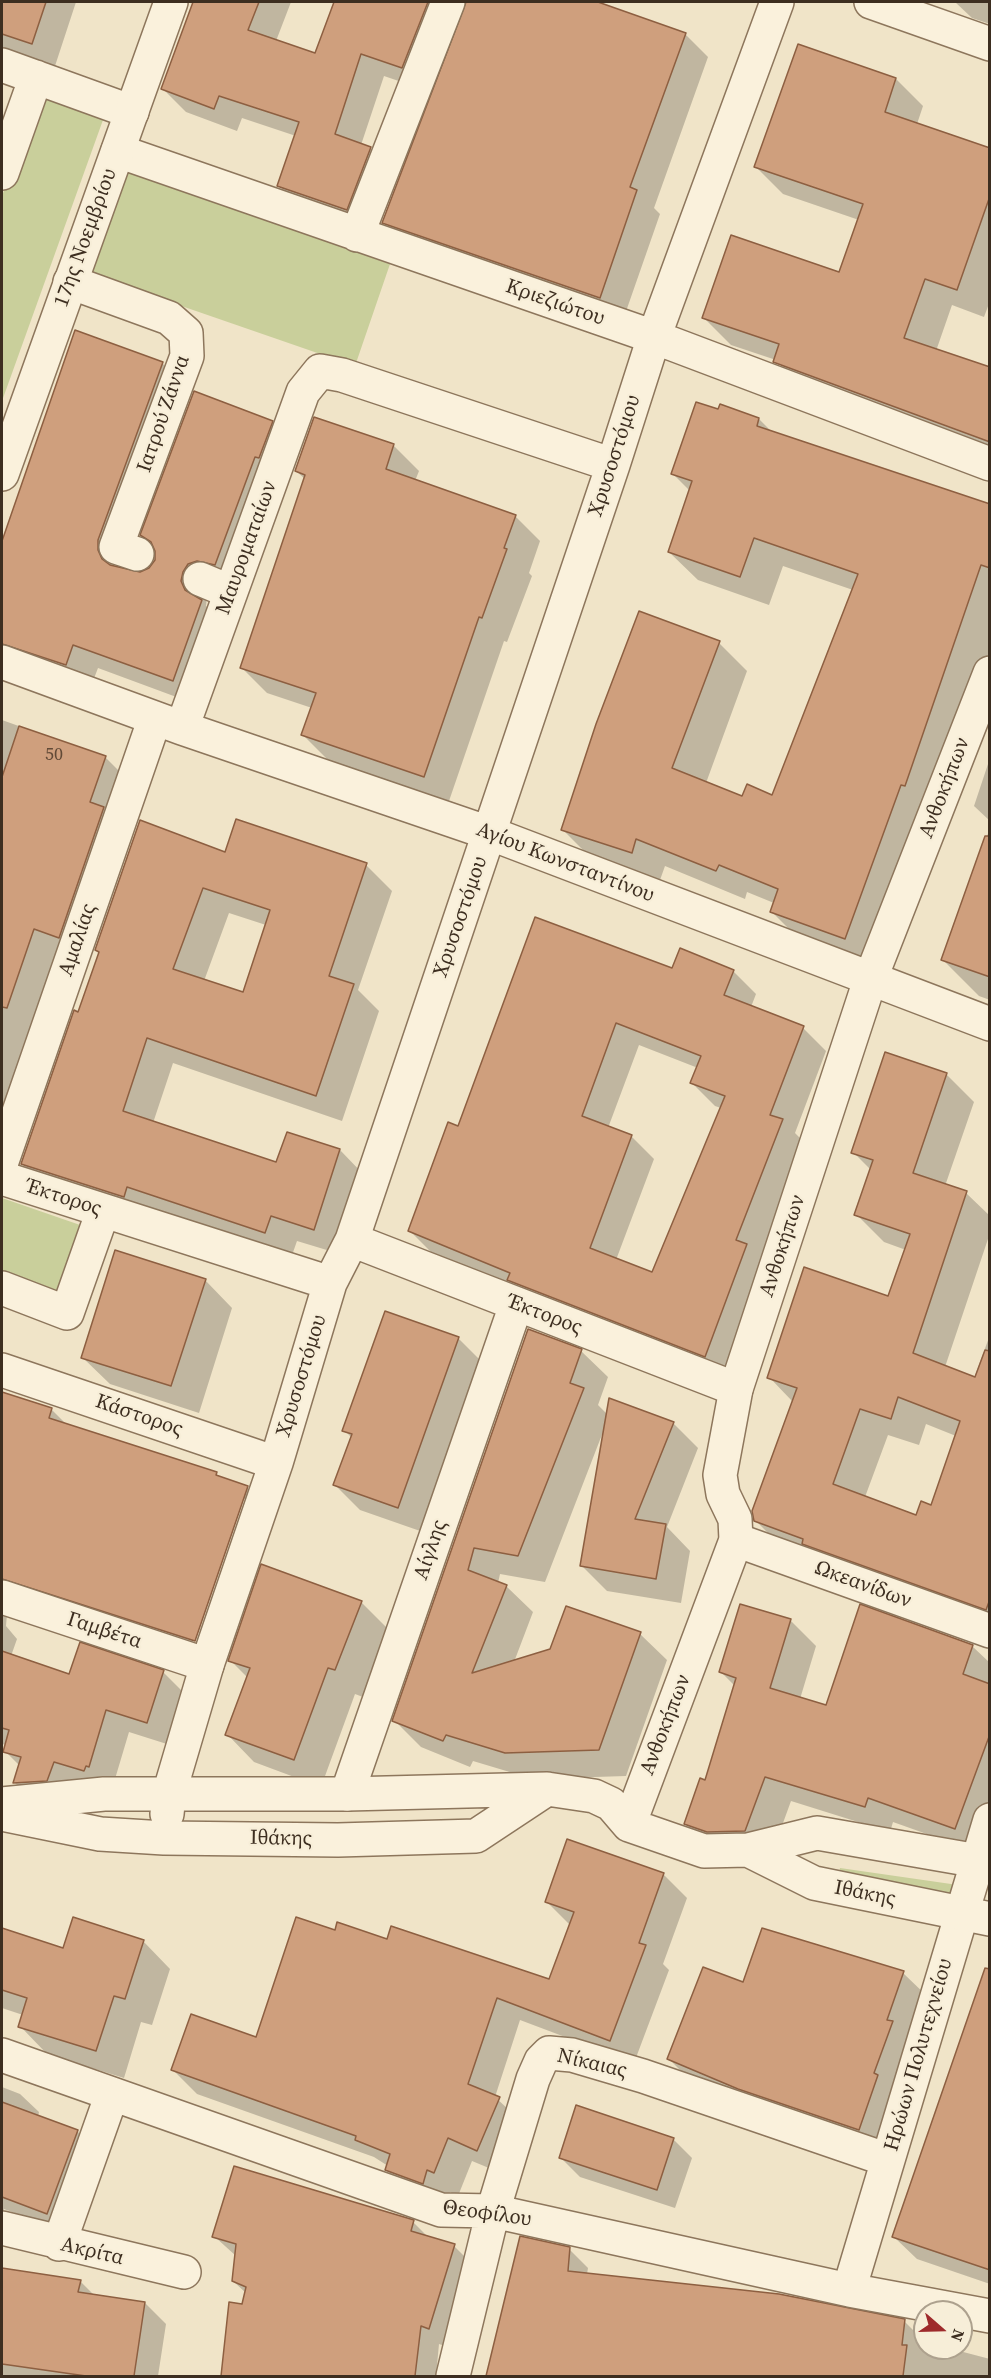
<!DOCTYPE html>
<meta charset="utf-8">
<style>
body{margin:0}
#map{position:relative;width:991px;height:2378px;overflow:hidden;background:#f0e4c8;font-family:"Source Serif 4",serif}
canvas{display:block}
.frame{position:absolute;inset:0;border:3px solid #3d2e20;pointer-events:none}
.north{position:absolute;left:913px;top:2300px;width:60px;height:60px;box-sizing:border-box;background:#f7eed8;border:2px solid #ada18e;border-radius:50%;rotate:110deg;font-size:16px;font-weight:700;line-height:24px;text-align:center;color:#3d2e20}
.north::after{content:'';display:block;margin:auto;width:21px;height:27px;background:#9e2a2b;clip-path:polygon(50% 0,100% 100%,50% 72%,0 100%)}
</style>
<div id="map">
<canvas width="991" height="2378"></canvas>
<div class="frame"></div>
<div class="north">N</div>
</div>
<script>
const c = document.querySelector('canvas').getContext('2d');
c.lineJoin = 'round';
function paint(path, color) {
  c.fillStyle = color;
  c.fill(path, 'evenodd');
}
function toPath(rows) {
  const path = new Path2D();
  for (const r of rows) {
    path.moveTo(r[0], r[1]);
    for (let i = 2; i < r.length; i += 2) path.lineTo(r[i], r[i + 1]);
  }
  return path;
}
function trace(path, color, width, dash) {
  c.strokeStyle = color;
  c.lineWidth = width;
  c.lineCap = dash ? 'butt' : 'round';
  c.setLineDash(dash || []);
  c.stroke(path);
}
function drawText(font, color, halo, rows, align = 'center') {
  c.font = font + ' "Source Serif 4",serif';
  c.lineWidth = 4.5;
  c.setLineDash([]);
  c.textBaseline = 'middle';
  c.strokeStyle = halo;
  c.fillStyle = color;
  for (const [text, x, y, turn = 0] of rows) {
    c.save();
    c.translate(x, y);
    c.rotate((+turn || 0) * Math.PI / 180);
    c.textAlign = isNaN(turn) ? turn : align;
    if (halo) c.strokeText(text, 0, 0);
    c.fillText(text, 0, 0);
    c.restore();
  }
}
paint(toPath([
 [42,85,108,106,2,401,2,196],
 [126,169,390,264,355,366,89,274],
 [2,1198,83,1226,58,1293,2,1273],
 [840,1868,958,1885,953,1906,838,1878]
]), '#c9cf9b');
paint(toPath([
 [2,2,76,2,55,66,2,49],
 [194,2,291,2,276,41,316,54,335,2,593,2,685,34,708,57,654,208,660,214,623,320,407,245,384,222,468,7,460,10,425,90,384,76,361,145,370,149,393,172,370,232,302,209,279,186,296,136,242,118,237,131,186,112,163,89],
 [955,2,990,2,990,24,972,18],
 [799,46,896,79,923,106,917,124,990,150,990,301,984,317,952,305,936,351,990,369,990,458,802,389,776,360,731,345,703,317,840,274,859,220,783,194,756,167],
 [76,332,162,363,187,388,122,569,140,574,150,570,156,561,156,549,142,535,272,422,297,447,207,597,206,606,226,626,198,705,98,668,90,689,2,662,2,544],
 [718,411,759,419,772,432,990,506,990,649,933,813,873,967,800,940,771,911,774,903,747,892,745,899,665,866,660,880,591,858,563,830,719,643,747,671,706,783,743,798,773,797,853,590,783,566,769,605,698,580,669,552,690,491,673,474],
 [315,419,394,446,419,471,415,481,515,516,540,541,529,573,532,576,507,642,504,641,449,801,328,760,303,735,312,708,267,693,242,668,305,479,296,471],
 [2,720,105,757,131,783,2,1129],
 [990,758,990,821,974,806],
 [237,821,366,865,392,891,358,990,379,1011,342,1121,173,1063,153,1123,277,1164,340,1150,365,1176,340,1254,297,1241,291,1258,48,1190,22,1164,100,953,96,950,226,854],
 [229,913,266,925,244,994,204,981],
 [990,828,990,1000,979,996,942,959],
 [673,970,733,971,756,994,751,1007,803,1028,826,1051,795,1133,806,1144,760,1259,769,1268,728,1379,433,1254,410,1231,459,1128],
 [639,1045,698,1068,692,1083,715,1106,721,1108,653,1274,616,1260,654,1159,631,1136,608,1128],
 [946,1074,974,1102,945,1186,966,1193,990,1216,990,1233,945,1367,974,1378,990,1335,990,1628,783,1548,755,1520,793,1402,769,1377,889,1298,906,1250,884,1242,856,1214,871,1170,853,1152],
 [926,1424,956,1436,932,1507,917,1517,865,1497,888,1435,919,1445],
 [205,1280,232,1308,199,1413,110,1384,82,1357],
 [529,1331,581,1351,608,1377,598,1405,608,1415,673,1423,698,1448,667,1527,690,1551,681,1603,607,1591,582,1566,603,1432,545,1582,500,1574,498,1583,506,1586,533,1612,514,1662,640,1634,667,1660,626,1776,533,1779,473,1761,470,1767,421,1747,394,1720],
 [458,1338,483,1363,423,1532,360,1510,335,1485,352,1438,344,1430],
 [2,1393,51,1409,67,1425,216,1474,221,1478,247,1488,271,1511,218,1664,7,1614,6,1626,17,1639,11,1656,70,1675,163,1672,186,1695,170,1745,129,1732,112,1789,38,1806,15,1783,20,1766,5,1751,6,1745,2,1744],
 [242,1499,246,1499,194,1649,191,1648],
 [361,1602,388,1629,363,1697,355,1694,321,1787,254,1762,227,1734,248,1678,230,1660],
 [741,1605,791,1621,816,1646,800,1699,827,1707,972,1646,990,1663,990,1828,980,1853,893,1822,890,1832,791,1801,771,1856,711,1849,685,1824,706,1782,735,1686,721,1672],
 [663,1874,687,1898,663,1964,669,1970,634,2063,520,2020,495,2097,522,2122,501,2173,472,2161,458,2196,450,2192,447,2207,410,2194,386,2170,388,2166,374,2157,197,2094,173,2070,256,2039,336,1932,388,1941,550,1981,570,1925,547,1902],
 [2,1930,64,1950,143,1941,170,1969,152,2025,141,2022,124,2078,47,2054,20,2026,23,2015,2,2008],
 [903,1973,929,1998,885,2155,695,2085,669,2059,744,1984],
 [990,1984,990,2284,917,2259,894,2237],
 [2,2087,20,2094,39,2112,38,2117,77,2131,96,2150,66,2232,4,2209,2,2216],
 [673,2139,692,2158,675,2208,580,2177,561,2158],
 [413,2222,429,2238,454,2246,473,2265,445,2346,439,2344,436,2376,222,2376,231,2304,243,2306,246,2293,233,2281,236,2256,214,2236],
 [521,2238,569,2249,588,2268,587,2274,904,2321,925,2342,925,2348,948,2348,990,2359,990,2376,487,2376],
 [2,2280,80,2281,95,2296,145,2303,166,2324,158,2376,2,2376]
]), '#0003');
const building = toPath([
 [2,2,46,2,32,44,2,34,2,2],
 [193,2,259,2,248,30,315,53,334,2,428,2,402,68,361,54,335,134,371,147,347,210,277,186,299,122,219,96,214,109,161,89,193,2],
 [466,2,598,2,686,33,630,187,637,190,600,298,382,223,466,2],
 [798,44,896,78,885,112,990,148,990,196,957,290,925,279,904,338,990,367,990,442,773,362,779,344,702,318,731,235,839,272,863,204,754,167,798,44],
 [75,330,163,362,98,540,98,550,102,559,110,565,140,572,149,568,155,560,155,551,151,542,140,535,194,391,273,421,259,458,255,457,215,565,197,561,188,564,183,572,181,581,185,590,202,600,173,681,73,645,66,665,2,644,2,541,75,330],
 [696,402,718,409,720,404,759,418,757,426,990,504,990,568,981,565,905,786,901,785,845,939,770,912,778,889,719,865,716,871,636,839,632,853,561,830,596,724,639,611,720,641,672,768,742,796,747,784,772,795,858,574,754,538,740,577,668,552,692,481,671,474,696,402],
 [314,417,394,444,386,469,516,515,504,548,507,549,482,618,479,617,424,777,301,735,316,693,240,668,305,475,295,471,314,417],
 [19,726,106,756,90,802,104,807,59,938,34,929,7,1008,2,1007,2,777,19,726],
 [236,819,367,863,329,976,354,984,316,1096,147,1038,123,1111,276,1162,287,1132,340,1149,314,1230,271,1216,265,1233,127,1187,124,1197,21,1164,74,1010,78,1012,99,952,95,950,140,820,225,852,236,819],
 [203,888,270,910,243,992,173,969,203,888],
 [985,836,990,836,990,977,941,960,985,836],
 [535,917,672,968,680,948,734,970,724,995,804,1026,770,1115,783,1119,736,1240,747,1244,705,1357,507,1280,510,1273,408,1231,448,1122,458,1126,535,917],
 [616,1023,701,1056,690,1083,725,1096,652,1272,590,1248,632,1135,582,1116,616,1023],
 [885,1052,947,1073,913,1173,967,1191,913,1353,975,1377,985,1350,990,1351,990,1599,986,1610,802,1544,803,1539,754,1521,752,1511,797,1388,767,1378,804,1267,888,1296,910,1234,854,1215,873,1160,851,1153,885,1052],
 [898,1397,960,1421,931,1505,921,1501,916,1515,833,1484,860,1409,891,1419,898,1397],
 [115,1250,206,1279,171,1386,81,1358,115,1250],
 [385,1311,459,1337,398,1508,333,1485,352,1434,342,1431,385,1311],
 [528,1329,582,1349,570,1383,584,1388,518,1556,474,1548,468,1570,507,1585,472,1673,550,1649,566,1606,641,1632,599,1750,505,1753,446,1735,443,1741,392,1721,528,1329],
 [2,1392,52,1408,49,1418,217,1472,216,1475,248,1486,195,1641,2,1579,2,1392],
 [609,1398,674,1422,635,1519,666,1524,656,1579,580,1566,609,1398],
 [261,1564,362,1601,335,1670,328,1668,294,1760,225,1735,250,1668,228,1661,261,1564],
 [740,1604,791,1619,770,1688,826,1705,860,1604,973,1645,963,1674,990,1684,990,1734,955,1829,868,1798,865,1807,765,1777,745,1831,707,1832,684,1824,700,1778,705,1780,736,1678,719,1672,740,1604],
 [80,1642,164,1670,147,1723,106,1710,89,1767,86,1766,84,1771,54,1762,47,1781,13,1783,21,1757,3,1752,9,1730,2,1728,2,1651,69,1674,80,1642],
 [567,1839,664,1873,639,1943,646,1945,610,2041,497,1998,468,2084,500,2097,477,2151,448,2138,434,2173,427,2170,423,2184,385,2170,390,2154,355,2140,356,2136,171,2070,191,2014,256,2037,296,1917,335,1930,337,1922,387,1939,391,1926,549,1979,574,1912,545,1902,567,1839],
 [73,1917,144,1940,125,1999,114,1996,96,2051,18,2027,27,1998,2,1990,2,1928,63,1948,73,1917],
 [762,1928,904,1971,887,2020,893,2021,874,2073,878,2075,859,2130,738,2089,667,2059,703,1967,743,1982,762,1928],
 [985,1968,990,1969,990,2270,892,2237,985,1968],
 [2,2102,78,2130,47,2214,2,2197,2,2102],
 [576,2105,674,2138,657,2190,559,2158,576,2105],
 [234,2166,414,2220,411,2231,455,2244,429,2329,421,2326,415,2376,221,2376,229,2302,242,2304,246,2287,232,2281,236,2244,212,2237,234,2166],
 [520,2236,570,2247,568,2271,779,2294,905,2319,902,2345,907,2345,903,2376,486,2376,520,2236],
 [2,2268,81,2280,78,2292,145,2302,134,2376,86,2376,2,2364,2,2268]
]);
paint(building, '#cf9f7d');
trace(building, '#8d5f41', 1.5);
const minor = toPath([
 [2,65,132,112],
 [118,151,654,337,990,464],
 [2,173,36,77],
 [357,235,448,2],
 [70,282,169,318,186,333,187,356,116,547,137,554],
 [200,579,231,592],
 [2,662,182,728,489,833,990,1024],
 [182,728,303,392,320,371,342,375,613,465],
 [2,1161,155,718],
 [2,1178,330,1283],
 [352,1240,736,1389],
 [2,1288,67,1313,103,1211],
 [2,1370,276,1463],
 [736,1540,990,1631],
 [207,1665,276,1463,330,1283,352,1240,613,465,654,337,777,2],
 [347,1794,516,1305],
 [2,2055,441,2210,493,2211,849,2290,990,2316],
 [2,2228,184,2272],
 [59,2244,112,2094],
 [849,2290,990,1820],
 [453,2376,493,2211,533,2079,541,2061,549,2053,572,2055,643,2076,888,2160]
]);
const tertiary = toPath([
 [871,2,990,44],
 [2,474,171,2],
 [2,1597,207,1665,169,1794,167,1814],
 [2,1804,104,1794,347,1794,547,1789,594,1796,611,1804,629,1825,704,1851,748,1850,817,1833,990,1863],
 [2,1814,100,1834,164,1838,338,1840,476,1836,547,1789],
 [629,1825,736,1540,735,1519,723,1494,720,1475,736,1389,870,980,990,673],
 [748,1850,814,1883,990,1919]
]);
trace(minor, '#8d765c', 36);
trace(tertiary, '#8d765c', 36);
trace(minor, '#faf1dc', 33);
trace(tertiary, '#faf1dc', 33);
drawText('18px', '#624a37', null, [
 ["50",54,755]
]);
drawText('21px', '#3d2e20', '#f7eed8', [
 ["17ης Νοεμβρίου",86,238,-70],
 ["Κριεζιώτου",555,303,19],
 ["Ιατρού Ζάννα",164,414,-71],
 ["Χρυσοστόμου",615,456,-72],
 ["Μαυροματαίων",247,548,-70],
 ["Ανθοκήπων",945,788,-69],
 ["Αγίου Κωνσταντίνου",565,863,21],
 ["Χρυσοστόμου",461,917,-71],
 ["Αμαλίας",78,940,-71],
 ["Έκτορος",63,1198,18],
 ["Ανθοκήπων",783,1246,-72],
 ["Έκτορος",544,1315,21],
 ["Χρυσοστόμου",302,1376,-73],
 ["Κάστορος",139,1416,19],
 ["Αίγλης",431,1550,-71],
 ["Ωκεανίδων",863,1585,20],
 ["Γαμβέτα",104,1631,18],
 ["Ανθοκήπων",666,1725,-69],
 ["Ιθάκης",281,1839,1],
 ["Ιθάκης",865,1894,11],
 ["Ηρώων Πολυτεχνείου",919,2055,-74],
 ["Νίκαιας",592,2064,13],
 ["Θεοφίλου",487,2214,8],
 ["Ακρίτα",92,2252,13]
]);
</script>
